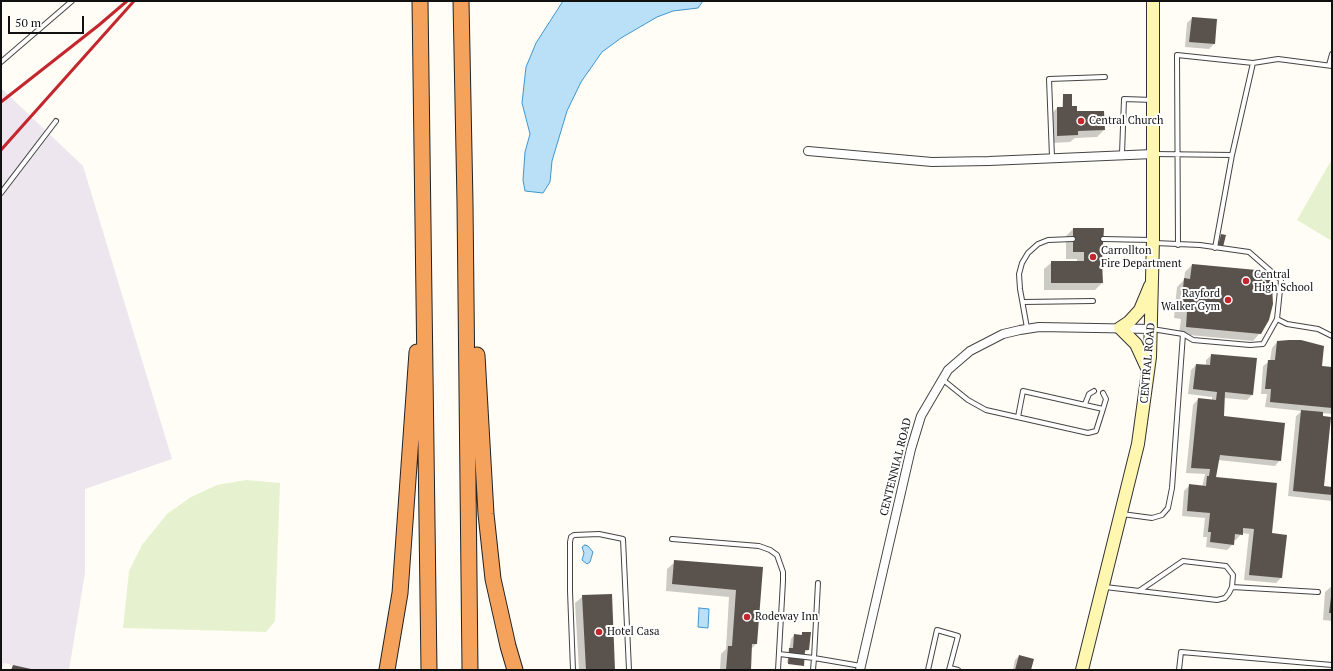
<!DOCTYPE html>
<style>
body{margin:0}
#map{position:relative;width:1333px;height:671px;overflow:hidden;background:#fffdf5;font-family:"PT Serif",serif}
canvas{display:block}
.frame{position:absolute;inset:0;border:2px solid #111;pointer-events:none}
.scale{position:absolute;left:8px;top:16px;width:76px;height:18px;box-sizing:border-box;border:2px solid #111;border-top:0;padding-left:5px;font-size:12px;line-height:14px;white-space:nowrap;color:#111;-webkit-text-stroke:3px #fff;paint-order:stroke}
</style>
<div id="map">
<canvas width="1333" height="671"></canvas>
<div class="frame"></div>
<div class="scale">50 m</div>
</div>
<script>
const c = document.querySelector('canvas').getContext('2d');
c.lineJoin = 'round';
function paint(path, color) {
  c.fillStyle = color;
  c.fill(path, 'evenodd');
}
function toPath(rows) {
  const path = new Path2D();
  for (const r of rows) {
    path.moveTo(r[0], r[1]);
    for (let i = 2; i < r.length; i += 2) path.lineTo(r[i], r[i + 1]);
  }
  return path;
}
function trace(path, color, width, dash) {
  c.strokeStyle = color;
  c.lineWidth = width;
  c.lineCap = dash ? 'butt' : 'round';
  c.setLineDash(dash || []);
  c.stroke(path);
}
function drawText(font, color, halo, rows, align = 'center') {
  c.font = font + ' "PT Serif",serif';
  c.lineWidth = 4;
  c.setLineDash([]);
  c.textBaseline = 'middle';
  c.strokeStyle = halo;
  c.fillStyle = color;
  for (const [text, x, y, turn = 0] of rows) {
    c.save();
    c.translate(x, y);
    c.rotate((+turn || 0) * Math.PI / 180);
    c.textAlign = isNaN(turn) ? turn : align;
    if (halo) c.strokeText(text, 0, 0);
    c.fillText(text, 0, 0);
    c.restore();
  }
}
paint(toPath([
 [1,88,83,166,172,459,85,489,85,573,69,670,34,670,4,663,1,670]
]), '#eee6ef');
paint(toPath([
 [1332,159,1332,241,1297,220],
 [246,480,280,483,275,621,266,632,123,628,129,571,142,545,167,514,191,497,217,485]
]), '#e6f2cf');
const water = toPath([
 [563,1,703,1,698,8,673,11,657,17,621,38,602,52,581,82,567,111,552,161,550,182,543,193,525,191,523,180,525,152,530,134,522,103,526,67,536,43,563,1],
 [585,545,588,546,593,552,590,562,587,564,582,560,584,553,582,547,585,545],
 [699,608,709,609,708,628,698,627,699,608]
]);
paint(water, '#b9e0f7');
trace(water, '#3f96cf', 1);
paint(toPath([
 [1192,18,1216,20,1214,44,1209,49,1185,47,1187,23],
 [1063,95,1076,112,1104,130,1097,137,1075,138,1070,142,1051,143,1050,115,1057,108,1062,108],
 [1073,229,1102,283,1095,290,1044,290,1044,269,1052,262,1077,262,1077,259,1066,259,1066,236],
 [1192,265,1260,333,1253,341,1179,334,1181,319,1174,318,1177,287,1184,280,1185,272],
 [1277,342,1321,367,1332,368,1332,414,1322,413,1323,487,1332,488,1332,501,1288,496,1296,416,1302,411,1265,407,1267,394,1261,394,1263,366,1270,361,1272,348],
 [1212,355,1252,395,1247,400,1223,398,1223,417,1280,460,1275,466,1218,460,1215,478,1271,534,1281,578,1276,583,1244,580,1249,534,1242,533,1236,540,1233,540,1233,544,1227,550,1206,547,1207,537,1203,537,1205,518,1182,516,1184,491,1190,485,1202,487,1205,474,1186,473,1193,405,1198,399,1212,401,1212,397,1188,394,1191,370,1196,365,1206,366,1206,360],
 [675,562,762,568,756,644,751,649,750,670,720,670,721,654,726,649,729,597,666,591,667,569],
 [1332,586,1332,621,1323,620,1325,592],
 [583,596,614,670,579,670,575,603],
 [803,633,808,650,804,653,803,664,787,663,791,639,794,635,800,636],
 [1019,656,1030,670,1013,670,1015,660]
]), '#0003');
paint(toPath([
 [1192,17,1217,19,1215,44,1189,42],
 [1063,94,1072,94,1072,106,1077,106,1077,111,1104,111,1105,130,1078,131,1078,135,1057,136,1057,107,1063,107],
 [1073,228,1104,228,1102,262,1103,283,1051,283,1051,261,1084,261,1084,252,1073,252],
 [1221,234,1226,235,1223,247,1218,246],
 [1192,264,1267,271,1272,285,1273,304,1269,320,1261,334,1186,327,1187,312,1181,311,1184,278,1190,279],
 [1289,340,1301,340,1324,346,1322,366,1332,367,1332,408,1270,402,1271,389,1265,389,1268,360,1275,360,1277,341],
 [1211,354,1257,358,1253,395,1225,392,1224,416,1285,423,1281,461,1220,455,1216,477,1277,483,1272,533,1287,535,1282,578,1249,575,1254,529,1243,528,1243,535,1235,534,1234,545,1210,542,1211,532,1208,532,1210,513,1187,511,1189,484,1206,486,1207,476,1209,476,1210,469,1191,468,1198,398,1216,400,1217,392,1193,389,1196,364,1210,365],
 [1301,410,1323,412,1323,416,1331,417,1324,486,1332,487,1332,495,1293,491],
 [674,560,763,567,757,644,752,644,751,670,726,670,728,646,732,646,736,590,672,584],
 [612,594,615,670,586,670,582,595],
 [1331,597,1332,597,1332,613,1329,613],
 [802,632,811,632,809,650,805,650,804,666,788,664,789,648,793,648,794,634,802,635],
 [1019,655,1034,659,1031,670,1015,670],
 [13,665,31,669,31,670,11,670]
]), '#5a524d');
const lane = toPath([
 [1,62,72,1],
 [1329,65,1332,54],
 [1122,154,1124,99,1153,100],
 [1154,154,1232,155,1253,63,1278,59,1332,66],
 [1052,157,1049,79,1105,77],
 [1,193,56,121],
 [1103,239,1151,240],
 [1155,243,1200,245,1249,252,1281,280,1277,319,1287,324,1318,329,1332,336],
 [1178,245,1177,55,1253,63],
 [1215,248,1232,155],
 [1023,302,1093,301],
 [1027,328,1020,289,1019,274,1022,263,1028,253,1038,244,1048,240,1073,239],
 [1152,329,1183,334,1193,340,1250,345,1263,344,1277,319],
 [942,379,968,400,986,410,1088,433,1096,431,1103,409,1023,391,1018,417],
 [1103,393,1106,399,1103,409],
 [1085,404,1089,394,1094,391],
 [1122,514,1152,518,1162,515,1168,508,1172,488,1183,334],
 [672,539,759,546,770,550,777,555,783,572,783,581,778,670],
 [818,583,814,658,861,666],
 [1105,587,1217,600,1225,598,1229,593,1232,587,1233,575,1226,566,1183,561,1139,591],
 [1232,587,1318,592],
 [779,654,814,658,813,670],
 [950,668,958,670],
 [573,670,570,591,570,542,571,537,574,535,599,534,623,539,629,670],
 [928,670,937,630,958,636,949,670],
 [1179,670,1181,652,1332,665]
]);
const street = toPath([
 [808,151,932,162,989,161,1153,154],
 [860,670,911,449,921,416,948,370,970,351,1003,334,1020,330,1039,327,1152,329]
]);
const secondary = toPath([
 [1148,370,1136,344,1120,328,1129,322,1140,310,1150,286],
 [1082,670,1138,444,1150,357,1153,240,1153,1]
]);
const highway = toPath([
 [420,1,429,670],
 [461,1,465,203,470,670],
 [477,355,486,514,493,579,508,646,515,670],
 [387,670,400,593,417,352]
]);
trace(lane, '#444', 6);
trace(street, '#444', 10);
trace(secondary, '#333', 14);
trace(highway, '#222', 17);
trace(lane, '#fff', 4);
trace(street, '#fff', 8);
trace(secondary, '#fff6b0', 12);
trace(highway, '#f5a25d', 15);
trace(toPath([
 [1,102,99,25,127,1],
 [1,150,134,1]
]), '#c4262e', 3);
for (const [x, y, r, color] of [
 [1081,121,4,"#c4262e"],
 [1093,257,4,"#c4262e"],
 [1246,281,4,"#c4262e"],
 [1228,300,4,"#c4262e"],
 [747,617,4,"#c4262e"],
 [599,632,4,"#c4262e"]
]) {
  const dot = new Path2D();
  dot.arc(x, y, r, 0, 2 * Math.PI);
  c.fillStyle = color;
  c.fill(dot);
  trace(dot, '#fff', 1.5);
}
drawText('11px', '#111', '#fff', [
 ["Central Church",1089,121],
 ["Carrollton",1101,251],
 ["Fire Department",1101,264],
 ["Central",1254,275],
 ["High School",1254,288],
 ["Rayford",1220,294,"right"],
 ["Walker Gym",1220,307,"right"],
 ["Rodeway Inn",755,617],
 ["Hotel Casa",607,632]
], 'left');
drawText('11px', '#111', '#fff', [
 ["CENTRAL ROAD",1148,363,-85],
 ["CENTENNIAL ROAD",896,467,-76]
]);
</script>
